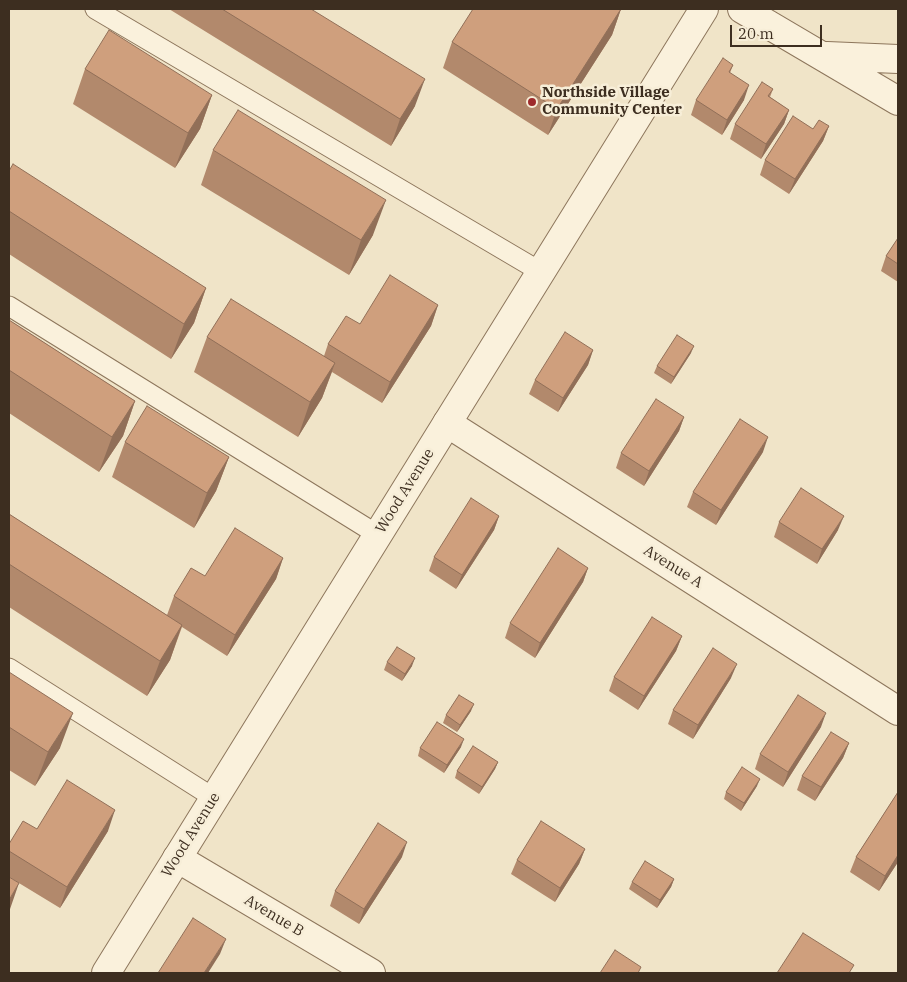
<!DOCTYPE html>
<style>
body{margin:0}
#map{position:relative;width:907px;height:982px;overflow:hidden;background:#f0e4c8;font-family:"IBM Plex Serif",serif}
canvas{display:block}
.frame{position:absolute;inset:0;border:10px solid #3d2e20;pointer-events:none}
.scale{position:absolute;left:730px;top:25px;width:92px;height:22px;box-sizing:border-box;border:2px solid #3d2e20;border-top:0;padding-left:6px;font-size:15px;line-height:18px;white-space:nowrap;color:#3d2e20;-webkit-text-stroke:4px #f7eed8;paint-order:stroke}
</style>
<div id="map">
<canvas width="907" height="982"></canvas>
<div class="frame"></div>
<div class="scale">20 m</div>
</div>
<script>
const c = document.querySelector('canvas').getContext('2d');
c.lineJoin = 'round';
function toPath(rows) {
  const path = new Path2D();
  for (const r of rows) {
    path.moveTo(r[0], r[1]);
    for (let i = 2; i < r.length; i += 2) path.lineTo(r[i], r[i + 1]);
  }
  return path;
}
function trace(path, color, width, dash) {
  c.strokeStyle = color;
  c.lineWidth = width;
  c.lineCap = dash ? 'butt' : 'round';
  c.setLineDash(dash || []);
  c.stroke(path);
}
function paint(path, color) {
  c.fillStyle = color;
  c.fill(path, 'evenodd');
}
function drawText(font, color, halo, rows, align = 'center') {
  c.font = font + ' "IBM Plex Serif",serif';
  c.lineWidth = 5;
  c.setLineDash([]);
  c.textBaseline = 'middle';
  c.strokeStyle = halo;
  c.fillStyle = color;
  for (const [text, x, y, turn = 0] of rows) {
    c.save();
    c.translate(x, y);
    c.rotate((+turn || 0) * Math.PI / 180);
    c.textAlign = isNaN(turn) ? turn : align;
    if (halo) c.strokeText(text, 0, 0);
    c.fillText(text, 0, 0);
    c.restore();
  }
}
const service = toPath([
 [95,9,541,272],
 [9,306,378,535],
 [9,668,214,798]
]);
const minor = toPath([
 [447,423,898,711],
 [177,858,371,973]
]);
const tertiary = toPath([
 [742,9,898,101],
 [827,56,898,59],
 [106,973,704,9]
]);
trace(service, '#8d765c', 21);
trace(minor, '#8d765c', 30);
trace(tertiary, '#8d765c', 30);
trace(service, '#faf1dc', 19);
trace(minor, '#faf1dc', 28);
trace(tertiary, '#faf1dc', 28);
paint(toPath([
 [169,9,311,9,415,106,391,146],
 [471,9,621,9,612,35,548,135,443,68,452,42,473,10],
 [733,65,730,73,744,100,722,135,691,115,696,100],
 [85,69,212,95,200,129,175,168,73,104],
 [773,89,770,97,789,110,784,124,761,159,730,139,735,124],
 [829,126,823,141,789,194,760,175,765,160,813,129],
 [213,150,373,235,349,275,201,185],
 [9,171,206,288,194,323,171,359,9,254],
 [898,238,898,282,881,271,886,256],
 [438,305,431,326,382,403,332,372,322,398,298,437,194,372,207,337,324,356,328,344,360,324],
 [9,320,135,401,123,436,99,472,9,413],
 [593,350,588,365,558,412,529,394,535,380],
 [691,353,671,384,654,373,657,366],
 [684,417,679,431,644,486,616,468,621,453],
 [125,442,229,457,216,491,194,528,112,477],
 [763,452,716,525,687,507,693,492],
 [9,514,167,615,174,596,205,576,283,558,276,579,227,656,182,627,170,660,147,696,9,607],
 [499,516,494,530,456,589,429,571,434,557],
 [779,522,838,530,817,564,774,537],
 [588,568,583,582,535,658,505,638,510,623],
 [682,636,676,651,638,710,609,691,614,677],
 [387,662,412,666,402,681,384,670],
 [9,672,60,748,35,786,9,770],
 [731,678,693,739,668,724,673,710],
 [471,711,457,732,443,723,446,715],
 [821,727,783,787,755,769,760,754],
 [849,743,843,758,815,801,797,790,802,776],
 [461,747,444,773,418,756,420,748],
 [498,762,495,769,479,794,455,778,457,771],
 [757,786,741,811,724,799,726,792],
 [898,792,898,862,879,891,850,872,856,857],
 [108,831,60,908,9,877,9,844],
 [585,849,579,864,555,902,511,874,517,860],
 [402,857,359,924,330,906,335,891],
 [674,879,671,887,657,908,629,889,632,882]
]), '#b2896c');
paint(toPath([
 [621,9,612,35,548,135,557,109],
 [425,79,415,106,391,146,400,119],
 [749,85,744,100,722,135,727,120],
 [212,95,200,129,175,168,188,133],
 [789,110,784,124,761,159,766,144],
 [829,126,823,141,789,194,795,179],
 [386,200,373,235,349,275,361,240],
 [206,288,194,323,171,359,184,324],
 [438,305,431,326,382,403,390,382],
 [694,346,691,353,671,384,674,377],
 [593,350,588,365,558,412,563,398],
 [335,363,322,398,298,437,310,402],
 [135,401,123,436,99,472,112,437],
 [684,417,679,431,644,486,649,471],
 [768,437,763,452,716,525,721,510],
 [229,457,216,491,194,528,207,493],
 [499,516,494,530,456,589,462,575],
 [844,516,838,530,817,564,822,549],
 [283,558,276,579,227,656,235,635],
 [588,568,583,582,535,658,540,643],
 [182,625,170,660,147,696,160,661],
 [682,636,676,651,638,710,644,696],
 [415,658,412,666,402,681,405,674],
 [737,664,731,678,693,739,698,725],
 [474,704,471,711,457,732,460,725],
 [73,713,60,748,35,786,48,752],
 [826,713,821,727,783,787,788,772],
 [464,739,461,747,444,773,447,765],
 [849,743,843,758,815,801,821,787],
 [498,762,495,769,479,794,482,787],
 [760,779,757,786,741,811,744,803],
 [115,810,108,831,60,908,67,887],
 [407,842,402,857,359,924,364,909],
 [585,849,579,864,555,902,560,888],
 [898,855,898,862,879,891,885,876],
 [674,879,671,887,657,908,660,900],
 [19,883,9,912,9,900],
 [226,939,220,954,208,973,204,973]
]), '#916f58');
const building = toPath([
 [222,9,311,9,425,79,400,119,222,9],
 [473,9,621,9,557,109,452,42,473,9],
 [109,30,212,95,188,133,85,69,109,30],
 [723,58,733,65,729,72,749,85,727,120,696,100,723,58],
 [762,82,773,89,768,96,789,110,766,144,735,124,762,82],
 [238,110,386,200,361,240,213,150,238,110],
 [793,116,813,129,819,120,829,126,795,179,765,160,793,116],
 [13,164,206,288,184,324,9,211,9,171,13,164],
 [898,238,898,264,886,256,898,238],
 [390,275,438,305,390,382,328,344,346,316,360,324,390,275],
 [231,299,335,363,310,402,207,337,231,299],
 [9,320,135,401,112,437,9,370,9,320],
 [565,332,593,350,563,398,535,380,565,332],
 [677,335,694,346,674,377,657,366,677,335],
 [656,399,684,417,649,471,621,453,656,399],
 [147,406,229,457,207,493,125,442,147,406],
 [740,419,768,437,721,510,693,492,740,419],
 [801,488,844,516,822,549,779,522,801,488],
 [471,498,499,516,462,575,434,557,471,498],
 [9,514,182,625,160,661,9,564,9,514],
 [235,528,283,558,235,635,174,596,191,568,205,576,235,528],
 [558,548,588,568,540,643,510,623,558,548],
 [652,617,682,636,644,696,614,677,652,617],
 [397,647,415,658,405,674,387,662,397,647],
 [713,648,737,664,698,725,673,710,713,648],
 [9,672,73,713,48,752,9,727,9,672],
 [459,695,474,704,460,725,446,715,459,695],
 [798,695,826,713,788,772,760,754,798,695],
 [437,722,464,739,447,765,420,748,437,722],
 [831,732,849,743,821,787,802,776,831,732],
 [473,746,498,762,482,787,457,771,473,746],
 [742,767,760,779,744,803,726,792,742,767],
 [67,780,115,810,67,887,9,851,9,844,23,821,37,829,67,780],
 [898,792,898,855,885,876,856,857,898,792],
 [541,821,585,849,560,888,517,860,541,821],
 [378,823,407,842,364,909,335,891,378,823],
 [645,861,674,879,660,900,632,882,645,861],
 [9,877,19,883,9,900,9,877],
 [193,918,226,939,204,973,158,973,193,918],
 [803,933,854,965,849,973,777,973,803,933],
 [615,950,641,967,638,973,600,973,615,950]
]);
paint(building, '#cf9f7d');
trace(building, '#916f58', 1);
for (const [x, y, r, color] of [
 [532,102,5,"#9e2a2b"]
]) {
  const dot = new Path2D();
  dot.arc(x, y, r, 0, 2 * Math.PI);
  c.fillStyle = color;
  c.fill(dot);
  trace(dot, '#f7eed8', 2);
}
drawText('bold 15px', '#3d2e20', '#f7eed8', [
 ["Northside Village",542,93],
 ["Community Center",542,110]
], 'left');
drawText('15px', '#3d2e20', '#f7eed8', [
 ["Wood Avenue",405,491,-58],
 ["Avenue A",673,567,32],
 ["Wood Avenue",191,835,-58],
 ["Avenue B",274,916,31]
]);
</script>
